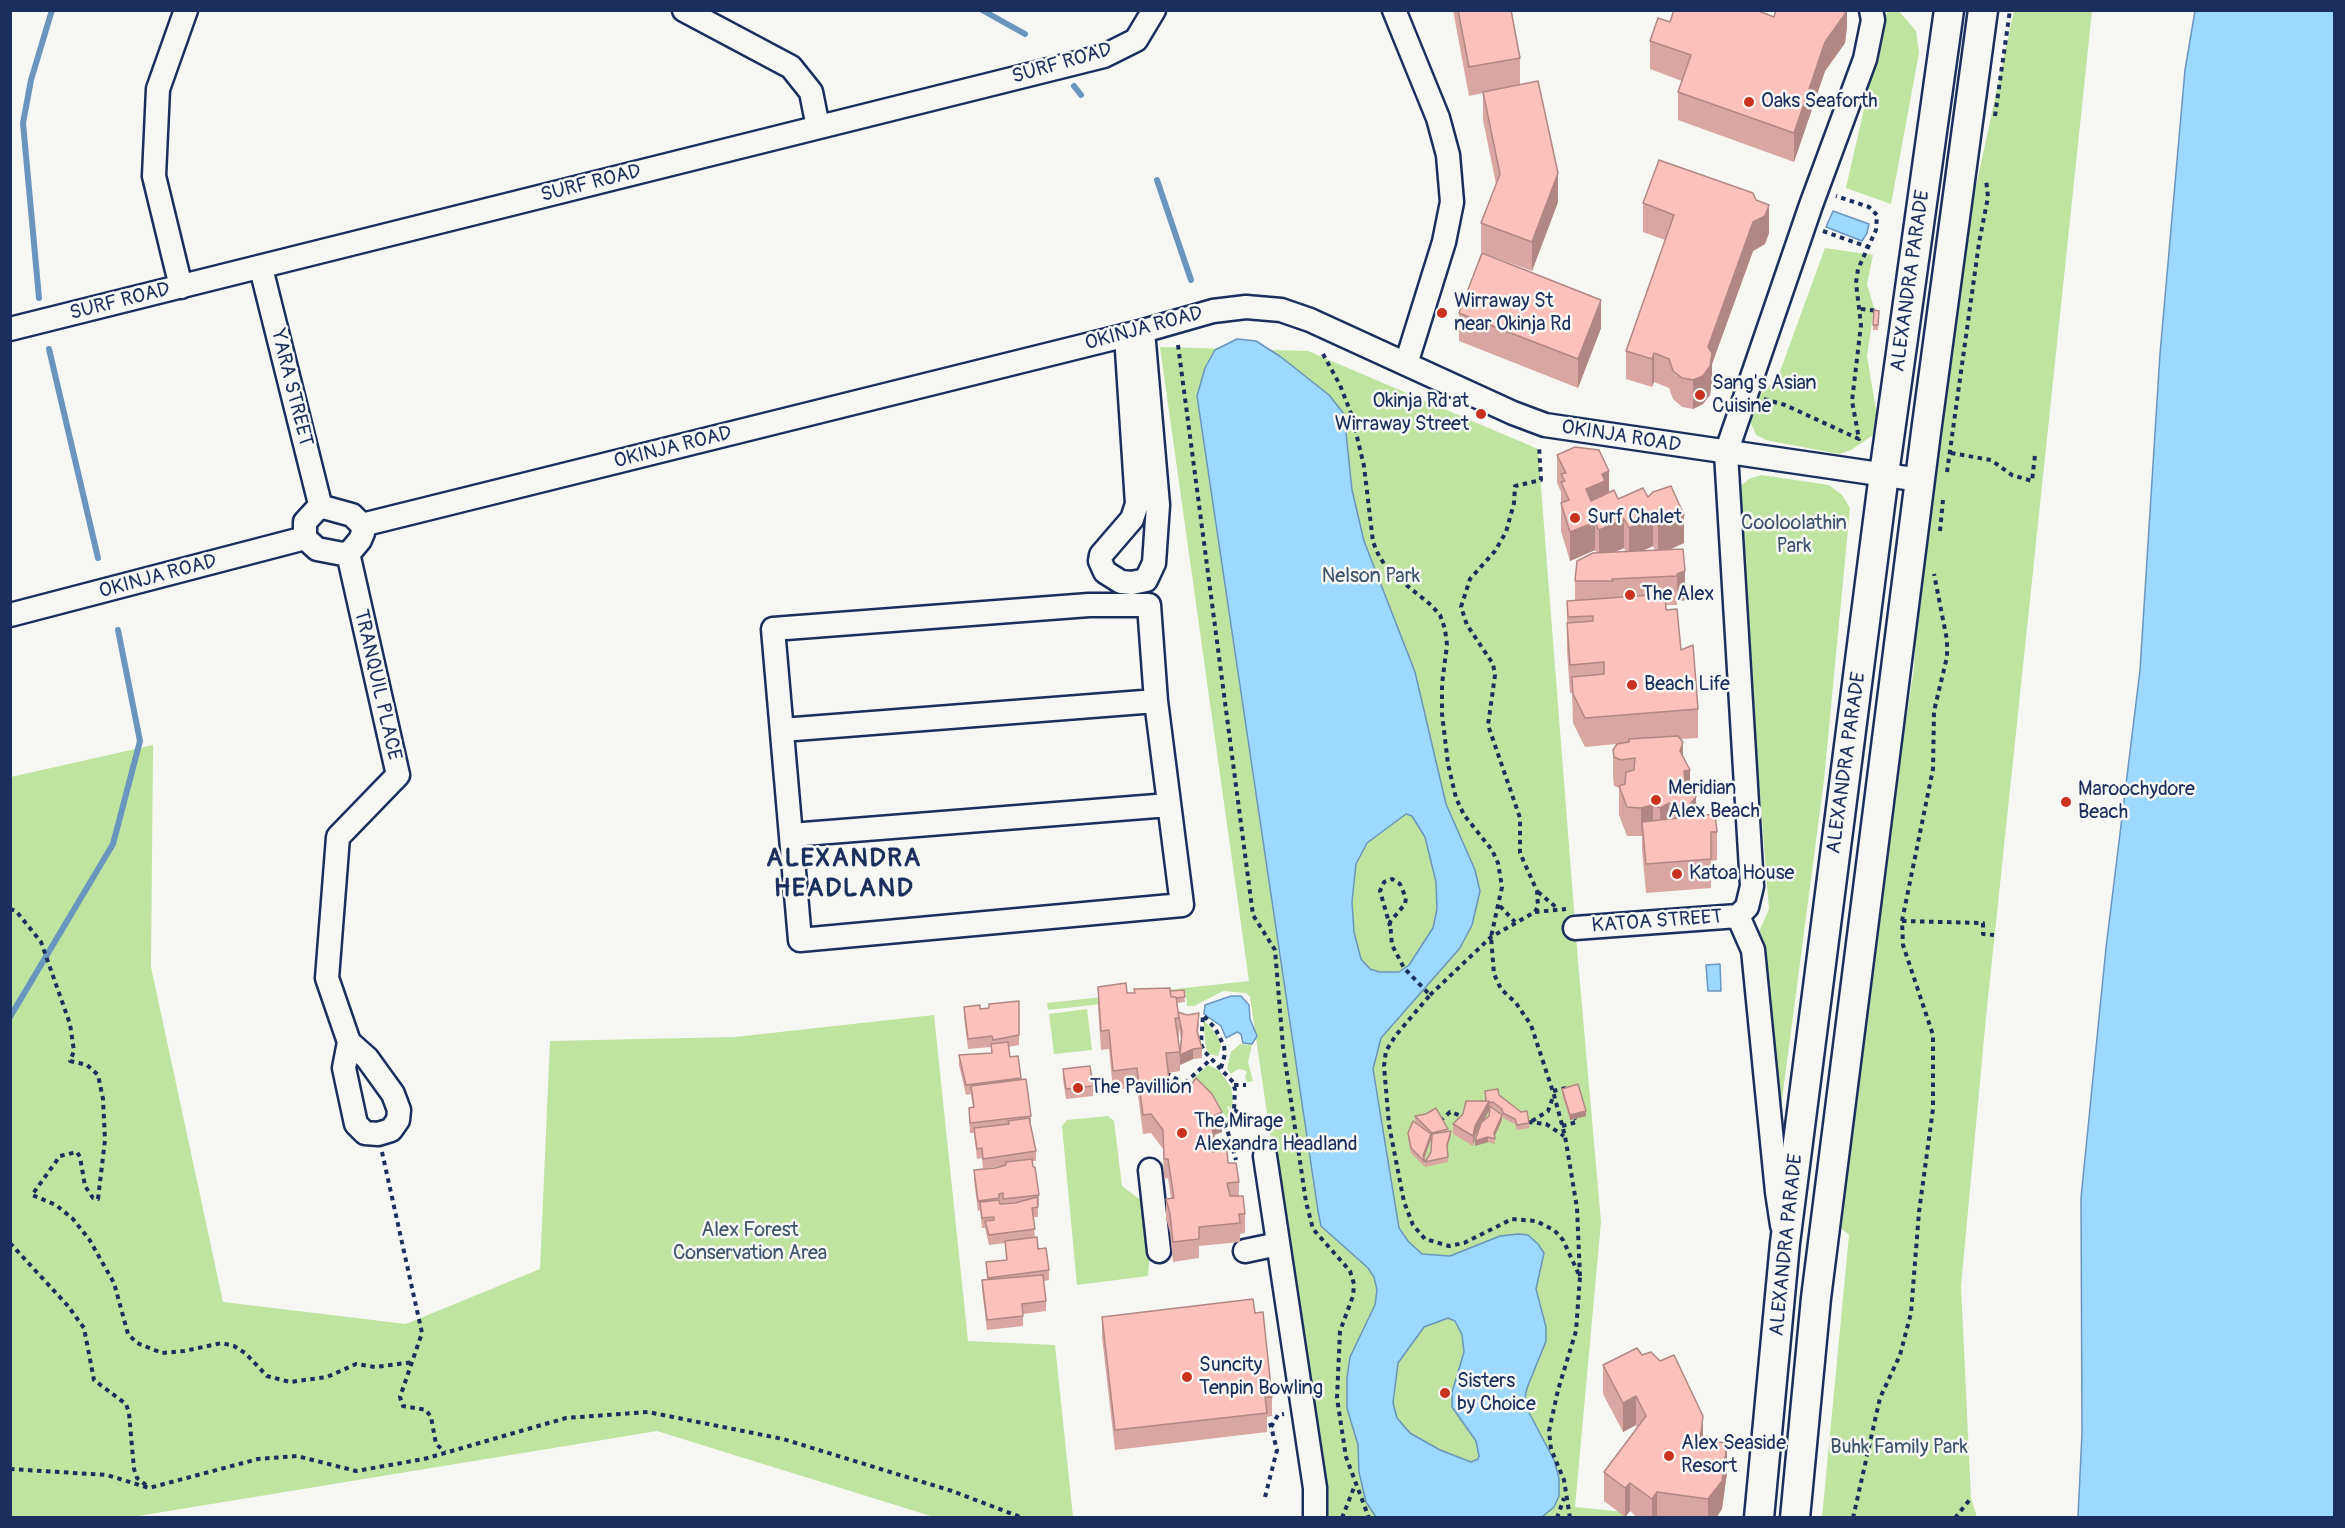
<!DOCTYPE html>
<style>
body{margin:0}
#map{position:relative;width:2345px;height:1528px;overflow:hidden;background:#f6f6f2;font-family:Pangolin,sans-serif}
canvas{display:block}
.frame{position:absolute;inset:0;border:12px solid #1b2f5e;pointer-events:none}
</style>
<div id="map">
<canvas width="2345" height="1528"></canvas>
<div class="frame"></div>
</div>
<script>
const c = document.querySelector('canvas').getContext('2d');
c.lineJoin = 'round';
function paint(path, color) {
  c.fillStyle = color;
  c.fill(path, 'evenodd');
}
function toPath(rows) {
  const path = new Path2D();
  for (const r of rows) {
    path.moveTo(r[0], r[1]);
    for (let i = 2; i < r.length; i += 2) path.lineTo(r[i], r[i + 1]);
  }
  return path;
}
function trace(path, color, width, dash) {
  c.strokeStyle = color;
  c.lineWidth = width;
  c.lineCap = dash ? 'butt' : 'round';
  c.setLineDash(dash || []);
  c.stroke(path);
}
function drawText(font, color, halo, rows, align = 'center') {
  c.font = font + ' Pangolin,sans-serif';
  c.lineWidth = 5;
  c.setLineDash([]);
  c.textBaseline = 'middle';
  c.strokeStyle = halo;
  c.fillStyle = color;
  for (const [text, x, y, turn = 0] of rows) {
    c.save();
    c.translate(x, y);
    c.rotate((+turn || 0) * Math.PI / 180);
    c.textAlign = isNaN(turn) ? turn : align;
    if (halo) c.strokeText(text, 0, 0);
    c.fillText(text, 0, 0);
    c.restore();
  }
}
paint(toPath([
 [1890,11,1899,11,1916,31,1919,53,1891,204,1846,188,1879,43,1881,18],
 [2014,11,2092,11,1986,1017,1961,1286,1971,1498,1977,1517,1822,1518,1849,1235,1840,1227,1845,1180,1884,862,1914,668,1919,576,1968,223],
 [1825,248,1873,255,1867,284,1874,308,1867,356,1877,416,1873,435,1851,450,1839,454,1766,440,1756,435,1749,419,1752,403,1778,377],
 [1160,347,1308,351,1538,449,1578,961,1601,1222,1575,1507,1625,1512,1624,1517,1326,1517,1250,997,1246,993,1223,991,1194,1006,1187,1006,1186,993,1168,994,1128,1001,1048,1010,1047,1003,1249,981],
 [1761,475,1829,485,1842,495,1850,508,1824,780,1780,1115,1764,949,1759,932,1769,909,1737,503,1742,485,1749,479],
 [153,745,151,967,223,1302,406,1324,540,1269,550,1041,735,1037,934,1015,968,1341,1055,1345,1073,1517,934,1517,657,1431,132,1517,11,1517,11,777],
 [1087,1009,1092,1050,1054,1054,1049,1014],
 [1203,1019,1218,1036,1221,1046,1218,1056,1209,1054,1206,1048],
 [1240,1044,1252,1045,1248,1062,1253,1081,1247,1082,1245,1077,1247,1071,1238,1069,1231,1074,1227,1068,1231,1052],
 [1208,1065,1219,1070,1231,1087,1233,1099,1231,1110,1229,1106,1227,1107,1231,1114,1227,1118,1209,1095,1192,1080],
 [1108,1116,1114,1121,1122,1186,1142,1201,1150,1250,1148,1276,1077,1285,1062,1126,1067,1120]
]), '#bee49f');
const water = toPath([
 [2195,11,2334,11,2334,1517,2078,1517,2082,1433,2081,1198,2106,948,2140,670,2160,354,2185,70,2195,11],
 [1833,211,1869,224,1867,233,1862,241,1826,227,1833,211],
 [1237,339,1256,341,1281,357,1329,395,1344,414,1352,490,1364,541,1415,672,1446,804,1475,870,1480,891,1472,925,1460,948,1381,1038,1373,1069,1399,1228,1408,1241,1422,1254,1450,1256,1500,1236,1518,1234,1528,1235,1538,1244,1544,1253,1536,1289,1546,1327,1546,1341,1527,1388,1524,1403,1554,1460,1559,1478,1559,1496,1554,1507,1542,1517,1376,1517,1366,1502,1359,1472,1358,1445,1347,1408,1347,1378,1350,1357,1375,1305,1377,1290,1374,1277,1368,1268,1321,1226,1318,1211,1197,396,1205,368,1215,350,1237,339],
 [1406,814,1412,816,1425,837,1436,882,1437,909,1433,928,1409,965,1399,972,1379,972,1370,969,1361,959,1354,932,1352,902,1356,864,1367,843,1406,814],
 [1448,1318,1455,1321,1462,1335,1464,1352,1452,1392,1452,1407,1476,1441,1479,1456,1478,1459,1471,1462,1440,1450,1410,1433,1397,1418,1393,1403,1398,1363,1424,1327,1448,1318],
 [1720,964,1721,991,1708,991,1706,965,1720,964],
 [1231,996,1241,996,1249,1005,1250,1019,1257,1036,1252,1044,1243,1043,1241,1034,1237,1032,1226,1038,1221,1026,1204,1014,1205,1005,1231,996]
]);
paint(water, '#9dd9fe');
trace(water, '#6995be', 1.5);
trace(toPath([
 [982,10,1025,34],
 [1074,86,1081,95],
 [1157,180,1191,280],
 [39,298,23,123,31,80,52,10],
 [49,349,98,558],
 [10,1017,113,844,140,741,118,630]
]), '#6995be', 6);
const minor = toPath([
 [684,10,791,67,811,92,818,127],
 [1394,10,1438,118,1448,155,1452,202,1444,242,1406,364],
 [261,268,321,508],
 [181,287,154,176,158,89,186,10],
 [10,329,1104,56,1136,40,1154,10],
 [1126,335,1137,504,1132,519,1101,555,1100,561,1105,572,1121,582,1132,583,1146,580,1154,563,1158,505,1143,331],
 [323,507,352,515,362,525,363,533,360,540,350,552,343,554,317,549,305,538,305,522,317,509,323,507],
 [362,525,1143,331,1213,311,1246,307,1281,310,1310,320,1513,413,1545,425,1920,480],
 [348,553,398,775,338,837,327,978,349,1042,344,1068,356,1124,365,1133,378,1134,391,1130,398,1120,399,1110,393,1094,367,1058,349,1042],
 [1089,605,1149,605,1156,701,1182,905,800,940,773,629,1089,605],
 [10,615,305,538],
 [782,730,1156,701],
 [791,835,1169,805],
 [1738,916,1747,907,1752,886,1726,453,1811,205,1865,59,1873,20,1871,10],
 [1738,916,1753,950,1777,1192,1782,1225],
 [1575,928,1738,916],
 [1265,1156,1315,1488,1315,1518],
 [1150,1170,1159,1251],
 [1245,1251,1278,1244]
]);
const major = toPath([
 [1759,1518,1785,1243,1884,474,1949,10],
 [1795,1518,1816,1298,1926,432,1983,10]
]);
trace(minor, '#1b2f5e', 27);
trace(major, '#1b2f5e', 33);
trace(toPath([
 [1995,116,2010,10],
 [1823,231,1868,247],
 [1861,309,1878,311],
 [1178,345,1253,915,1275,950,1283,1047,1306,1202,1313,1229,1350,1271,1354,1284,1353,1296,1340,1331,1337,1398,1346,1457,1369,1518],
 [1323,354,1340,385,1352,416,1364,466,1373,542,1379,556,1389,571,1431,605,1440,615,1445,629,1447,645,1442,684,1442,714,1448,764,1456,798,1464,815,1492,850,1498,863,1502,887,1491,937,1494,974,1501,989,1516,1003,1531,1025,1554,1095,1565,1136,1577,1208,1580,1277,1563,1240,1554,1230,1536,1221,1512,1219,1464,1243,1449,1246,1425,1239,1413,1225,1404,1202,1389,1125,1384,1066,1386,1051,1396,1035,1430,995,1404,968,1392,945,1390,922,1405,904,1406,898,1400,884,1392,879,1384,882,1380,891,1390,926],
 [1764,399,1785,405,1859,439,1852,401,1861,325,1856,283,1858,269,1876,230,1877,215,1869,207,1836,196],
 [1951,453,1991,460,2012,475,2032,481,2035,455],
 [1947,472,1979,243,1988,197,1986,179],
 [1940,531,1943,500],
 [1538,892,1557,908],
 [1500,906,1515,922],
 [10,909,16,911,41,942,70,1024,74,1051,70,1061,87,1065,98,1075,103,1099,105,1140,98,1199,93,1198,85,1186,80,1157,77,1152,60,1156,32,1195,56,1205,73,1219,89,1239,114,1283,128,1334,137,1343,162,1353,184,1351,222,1343,234,1346,245,1353,267,1376,290,1382,327,1377,356,1364,375,1367,414,1362],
 [1535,912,1566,909],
 [1902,921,1983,923,1983,934,1994,935],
 [1430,995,1491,937,1535,912,1538,906,1537,891,1520,853,1520,818,1488,725,1495,675,1493,664,1467,625,1461,607,1470,579,1495,551,1506,532,1514,503,1515,486,1541,480,1539,445],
 [1221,1068,1225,1054,1224,1046,1215,1028,1203,1015,1201,1044,1204,1051,1233,1082,1235,1090,1234,1110,1227,1129],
 [1166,1073,1194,1089],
 [1185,1083,1211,1059],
 [1234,1085,1246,1085],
 [1553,1091,1566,1088],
 [1234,1110,1251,1119,1258,1119],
 [1219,1116,1227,1129,1236,1160],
 [1440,1121,1450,1112,1462,1116],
 [1532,1121,1548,1111,1553,1097],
 [1528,1122,1546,1124,1564,1136],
 [1562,1126,1577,1122,1575,1119],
 [382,1152,422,1333,400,1397,403,1406,426,1410,431,1417,436,1444,445,1452],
 [10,1243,68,1306,84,1328,94,1380,126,1404,129,1413,134,1469,137,1478,146,1485],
 [1271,1427,1278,1415,1284,1414],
 [10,1469,107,1475,149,1488,258,1459,297,1456,356,1471,424,1459,566,1418,648,1412,783,1439,952,1491,1023,1518],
 [1265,1497,1277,1450,1269,1419],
 [1342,1518,1355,1485],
 [1557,1518,1564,1498],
 [1570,1518,1564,1480,1551,1449,1549,1431,1558,1390,1576,1331,1580,1277],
 [1853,1518,1880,1398,1900,1355,1911,1313,1919,1212,1933,1109,1933,1035,1903,945,1902,921,1933,769,1934,711,1947,657,1947,640,1934,574],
 [1955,1518,1971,1498]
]), '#1b2f5e', 4, [4.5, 4.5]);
trace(minor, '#f6f6f2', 22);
trace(major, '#f6f6f2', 28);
paint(toPath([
 [1453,10,1511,10,1520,58,1520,84,1558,202,1532,271,1481,252,1481,223,1496,184,1483,120,1483,93,1469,96],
 [1847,10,1847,27,1845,43,1825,71,1794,162,1678,120,1678,92,1682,81,1650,69,1650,41,1670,22,1774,17],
 [1643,203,1769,233,1765,244,1753,251,1712,364,1712,381,1710,395,1703,404,1693,409,1682,407,1673,399,1669,388,1654,382,1652,387,1626,379,1626,351,1665,240,1643,232],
 [1459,313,1601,328,1578,388,1459,341],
 [1879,316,1878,330,1873,330,1873,325],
 [1557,455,1618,499,1648,497,1684,543,1670,549,1685,600,1677,602,1677,605,1666,605,1666,610,1681,650,1698,709,1698,738,1680,739,1683,757,1696,816,1717,832,1717,860,1711,861,1711,888,1646,893,1642,850,1642,836,1627,836,1619,815,1619,788,1614,786,1613,778,1613,750,1616,744,1585,747,1573,723,1572,693,1570,693,1567,651,1567,601,1575,600,1575,581,1597,553,1595,550,1570,561,1561,531,1561,492,1557,483],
 [1653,546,1655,550,1642,551],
 [1624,548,1626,552,1614,552],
 [1098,987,1127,993,1134,993,1134,989,1170,991,1184,990,1185,1002,1177,1003,1178,1012,1199,1023,1198,1034,1202,1048,1202,1058,1193,1059,1180,1065,1180,1071,1168,1073,1169,1079,1222,1132,1214,1135,1214,1152,1228,1163,1239,1182,1239,1196,1245,1214,1245,1233,1240,1234,1240,1242,1199,1246,1199,1258,1173,1262,1170,1233,1166,1218,1166,1199,1171,1198,1168,1178,1164,1179,1163,1149,1151,1133,1143,1134,1137,1087,1113,1090,1109,1049,1101,1050,1098,1006],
 [1179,1029,1181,1039,1180,1051,1178,1038,1179,1037],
 [1019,1001,1019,1045,1008,1047,1010,1057,1018,1056,1021,1080,1031,1116,1031,1126,1036,1151,1036,1161,1032,1161,1039,1195,1039,1205,1038,1205,1038,1217,1033,1217,1035,1237,1038,1249,1049,1270,1049,1280,1044,1281,1046,1301,1046,1311,1023,1314,1023,1326,987,1330,982,1290,982,1280,987,1280,986,1262,1006,1260,1005,1243,989,1245,985,1228,982,1228,980,1210,978,1211,974,1180,974,1170,995,1168,1000,1166,983,1169,982,1158,977,1159,974,1133,970,1133,969,1118,969,1108,973,1108,971,1094,966,1095,959,1065,959,1055,991,1053,991,1047,968,1049,964,1017,964,1007,980,1009,989,1008,989,1004],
 [1063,1069,1093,1086,1093,1096,1066,1099,1063,1079],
 [1562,1089,1586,1116,1570,1120,1562,1094],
 [1485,1091,1499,1095,1529,1123,1529,1128,1517,1130,1515,1124,1503,1118,1502,1114,1493,1107,1492,1108,1502,1120,1494,1137,1495,1144,1488,1142,1475,1146,1479,1129,1475,1136,1473,1146,1453,1134,1453,1124,1485,1101],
 [1489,1108,1490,1108,1489,1116,1483,1121,1489,1111],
 [1415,1116,1448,1131,1451,1136,1447,1149,1448,1162,1425,1167,1425,1162,1431,1152,1432,1137,1424,1160,1425,1167,1411,1153,1408,1138,1408,1133,1421,1127,1415,1121],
 [1255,1313,1272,1397,1272,1416,1267,1417,1267,1432,1115,1450,1102,1337,1102,1317],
 [1603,1365,1703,1440,1727,1472,1722,1509,1716,1518,1638,1518,1630,1511,1625,1517,1604,1501,1604,1472,1637,1428,1636,1425,1623,1432,1603,1394]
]), '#daa6a1');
paint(toPath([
 [1845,10,1847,10,1847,27,1845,43,1825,71,1794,162,1794,133,1825,42],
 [1558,173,1558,202,1532,271,1532,242],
 [1769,205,1769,233,1765,244,1753,251,1712,364,1712,381,1710,395,1703,404,1693,409,1693,380,1708,347,1753,222],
 [1601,300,1601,328,1578,388,1578,359],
 [1654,353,1654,382,1652,387,1652,359],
 [1609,471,1609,499,1586,518,1586,489,1602,474],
 [1684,515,1684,543,1658,555,1658,526],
 [1653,517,1653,546,1629,557,1629,528],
 [1624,519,1624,548,1599,559,1599,530],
 [1595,522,1595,550,1570,561,1570,532],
 [1685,571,1685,600,1677,602,1677,574],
 [1683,742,1683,770,1680,751],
 [1690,770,1690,798,1684,800,1684,771],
 [1696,797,1696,826,1688,834,1688,806],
 [1669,803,1669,832,1660,836,1660,808],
 [1653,805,1653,833,1642,822,1641,837,1641,808],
 [1193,1049,1193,1059,1180,1065,1180,1055],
 [1489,1101,1489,1111,1475,1136,1473,1146,1473,1136,1475,1126],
 [1586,1111,1586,1116,1570,1120,1570,1115],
 [1222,1112,1222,1132,1209,1137,1209,1118],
 [1502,1115,1502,1120,1494,1138,1494,1133],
 [1431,1134,1431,1139,1423,1161,1423,1156],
 [1214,1136,1214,1155,1212,1156,1212,1137],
 [1488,1137,1488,1142,1475,1146,1475,1141],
 [1636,1396,1636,1425,1623,1432,1623,1403],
 [1703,1416,1703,1445,1700,1440],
 [1727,1443,1727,1472,1722,1509,1716,1518,1708,1518,1708,1499],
 [1630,1483,1630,1511,1625,1517,1625,1488],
 [1657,1492,1657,1518,1652,1518,1652,1499]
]), '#b18783');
const building = toPath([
 [1458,10,1511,10,1520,58,1469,67,1458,10],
 [1674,10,1756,10,1774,17,1776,10,1845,10,1845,14,1825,42,1794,133,1678,92,1691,55,1650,41,1658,18,1670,22,1674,10],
 [1538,81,1558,173,1532,242,1481,223,1500,174,1483,92,1538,81],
 [1659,160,1753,193,1756,200,1769,205,1765,216,1753,222,1708,347,1712,353,1710,366,1703,376,1693,380,1682,378,1673,371,1669,359,1654,353,1652,359,1626,351,1674,215,1643,203,1659,160],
 [1482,253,1601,300,1578,359,1459,313,1482,253],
 [1874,310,1879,311,1878,325,1873,325,1874,310],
 [1575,447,1599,450,1609,471,1602,474,1605,481,1586,489,1591,501,1614,490,1618,499,1643,488,1648,497,1653,492,1671,486,1684,515,1658,526,1653,517,1629,528,1624,519,1599,530,1595,522,1570,532,1561,503,1569,500,1561,482,1565,481,1561,474,1566,473,1557,455,1575,447],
 [1683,549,1685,571,1677,574,1677,576,1612,579,1613,581,1575,581,1577,561,1593,553,1683,549],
 [1665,594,1666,610,1677,609,1681,650,1693,645,1698,709,1585,718,1573,694,1572,677,1604,674,1604,662,1570,665,1567,623,1593,621,1593,616,1568,617,1567,601,1665,594],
 [1678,736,1683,742,1680,751,1690,770,1684,771,1685,782,1693,790,1696,797,1688,806,1673,806,1669,803,1660,808,1653,805,1641,808,1627,807,1619,786,1625,784,1626,772,1634,770,1635,758,1621,760,1614,757,1613,750,1617,744,1629,742,1629,739,1678,736],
 [1715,814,1717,832,1711,832,1711,859,1646,864,1642,822,1715,814],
 [1126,983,1127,993,1135,993,1134,989,1170,988,1171,997,1176,997,1179,1018,1175,1018,1180,1052,1166,1053,1169,1079,1188,1089,1196,1078,1212,1094,1222,1112,1209,1118,1214,1136,1212,1137,1213,1152,1227,1150,1228,1163,1236,1163,1239,1182,1227,1183,1230,1196,1243,1196,1245,1214,1239,1214,1240,1223,1199,1227,1199,1239,1173,1242,1170,1214,1166,1199,1174,1198,1168,1159,1164,1159,1163,1130,1151,1114,1143,1115,1137,1068,1113,1071,1109,1030,1101,1031,1098,987,1126,983],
 [1184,990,1185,997,1176,998,1176,997,1171,997,1170,991,1184,990],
 [1019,1001,1019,1035,993,1040,992,1036,968,1039,964,1007,980,1005,980,1009,989,1008,989,1004,1019,1001],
 [1178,1012,1187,1015,1199,1013,1197,1031,1202,1048,1193,1049,1180,1055,1182,1032,1178,1012],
 [1008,1042,1010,1057,1018,1056,1021,1078,966,1085,959,1055,992,1053,991,1044,1008,1042],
 [1090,1066,1093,1086,1066,1089,1063,1069,1090,1066],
 [1026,1079,1031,1116,970,1123,969,1108,974,1107,971,1086,1026,1079],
 [1578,1084,1586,1111,1570,1115,1562,1089,1578,1084],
 [1498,1089,1499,1095,1521,1112,1527,1111,1529,1123,1517,1125,1515,1119,1503,1113,1502,1109,1493,1102,1489,1103,1489,1101,1486,1101,1485,1091,1498,1089],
 [1466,1101,1489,1101,1475,1126,1473,1136,1453,1124,1463,1114,1466,1101],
 [1490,1106,1502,1115,1494,1133,1495,1139,1488,1137,1475,1141,1481,1123,1489,1116,1490,1106],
 [1436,1108,1448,1129,1432,1133,1415,1116,1426,1114,1436,1108],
 [1029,1118,1036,1151,983,1159,982,1148,977,1149,974,1128,1009,1124,1008,1121,1029,1118],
 [1413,1121,1431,1134,1423,1156,1425,1162,1411,1148,1408,1133,1413,1121],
 [1451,1131,1447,1145,1448,1157,1425,1162,1431,1152,1432,1134,1451,1131],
 [1032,1159,1033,1167,1035,1167,1039,1195,1003,1199,1003,1193,999,1194,999,1198,978,1201,974,1170,995,1168,1006,1165,1006,1162,1032,1159],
 [1037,1197,1038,1207,1032,1208,1035,1229,989,1235,985,1221,994,1220,994,1217,982,1218,980,1202,999,1200,1000,1204,1015,1203,1037,1197],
 [1037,1237,1038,1249,1046,1248,1049,1270,988,1278,986,1262,1007,1260,1005,1241,1037,1237],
 [1043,1275,1046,1301,1022,1304,1023,1316,987,1320,982,1280,1043,1275],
 [1253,1299,1255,1313,1263,1312,1272,1397,1265,1397,1267,1413,1115,1430,1102,1317,1253,1299],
 [1637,1348,1642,1355,1651,1352,1660,1361,1674,1355,1703,1416,1700,1440,1727,1443,1722,1481,1708,1499,1657,1492,1652,1499,1630,1483,1625,1488,1604,1472,1646,1416,1636,1396,1623,1403,1603,1365,1637,1348]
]);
paint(building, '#fdc1bb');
trace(building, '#b18783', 1.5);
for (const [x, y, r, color] of [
 [1749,102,6,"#c8321e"],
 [1442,313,6,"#c8321e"],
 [1700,395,6,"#c8321e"],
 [1481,414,6,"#c8321e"],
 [1575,518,6,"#c8321e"],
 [1630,595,6,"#c8321e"],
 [1632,685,6,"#c8321e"],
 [1656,800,6,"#c8321e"],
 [2066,802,6,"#c8321e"],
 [1677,874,6,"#c8321e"],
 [1078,1088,6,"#c8321e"],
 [1182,1133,6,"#c8321e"],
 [1187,1377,6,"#c8321e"],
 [1445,1393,6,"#c8321e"],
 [1669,1456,6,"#c8321e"]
]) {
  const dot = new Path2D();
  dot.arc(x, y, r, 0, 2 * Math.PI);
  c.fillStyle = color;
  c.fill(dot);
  trace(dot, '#f6f6f2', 2);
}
drawText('20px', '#1b2f5e', '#f6f6f2', [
 ["SURF ROAD",1062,64,-16],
 ["SURF ROAD",591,184,-14],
 ["ALEXANDRA PARADE",1911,281,-82],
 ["SURF ROAD",120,302,-14],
 ["OKINJA ROAD",1144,329,-15],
 ["YARA STREET",291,388,76],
 ["OKINJA ROAD",1621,437,9],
 ["OKINJA ROAD",673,448,-14],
 ["OKINJA ROAD",158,577,-15],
 ["TRANQUIL PLACE",377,685,77],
 ["ALEXANDRA PARADE",1847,763,-82],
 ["KATOA STREET",1657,922,-4],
 ["ALEXANDRA PARADE",1787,1245,-84]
]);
drawText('20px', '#1b2f5e', '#f6f6f2', [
 ["Oaks Seaforth",1761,102],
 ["Wirraway St",1454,302],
 ["near Okinja Rd",1454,325],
 ["Sang's Asian",1712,384],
 ["Cuisine",1712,407],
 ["Okinja Rd at",1469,402,"right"],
 ["Wirraway Street",1469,425,"right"],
 ["Surf Chalet",1587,518],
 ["The Alex",1642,595],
 ["Beach Life",1644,685],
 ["Meridian",1668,789],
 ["Alex Beach",1668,812],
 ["Maroochydore",2078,790],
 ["Beach",2078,813],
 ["Katoa House",1689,874],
 ["The Pavillion",1090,1088],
 ["The Mirage",1194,1122],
 ["Alexandra Headland",1194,1145],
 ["Suncity",1199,1366],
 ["Tenpin Bowling",1199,1389],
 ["Sisters",1457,1382],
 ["by Choice",1457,1405],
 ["Alex Seaside",1681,1444],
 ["Resort",1681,1467]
], 'left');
drawText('20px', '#3c536b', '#f6f6f2', [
 ["Cooloolathin",1794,524],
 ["Park",1794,547],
 ["Nelson Park",1371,577],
 ["Alex Forest",750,1231],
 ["Conservation Area",750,1254],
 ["Buhk Family Park",1899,1448]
]);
c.letterSpacing = '1.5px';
drawText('bold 26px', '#1b2f5e', '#f6f6f2', [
 ["ALEXANDRA",844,859],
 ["HEADLAND",844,889]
]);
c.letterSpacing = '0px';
</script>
